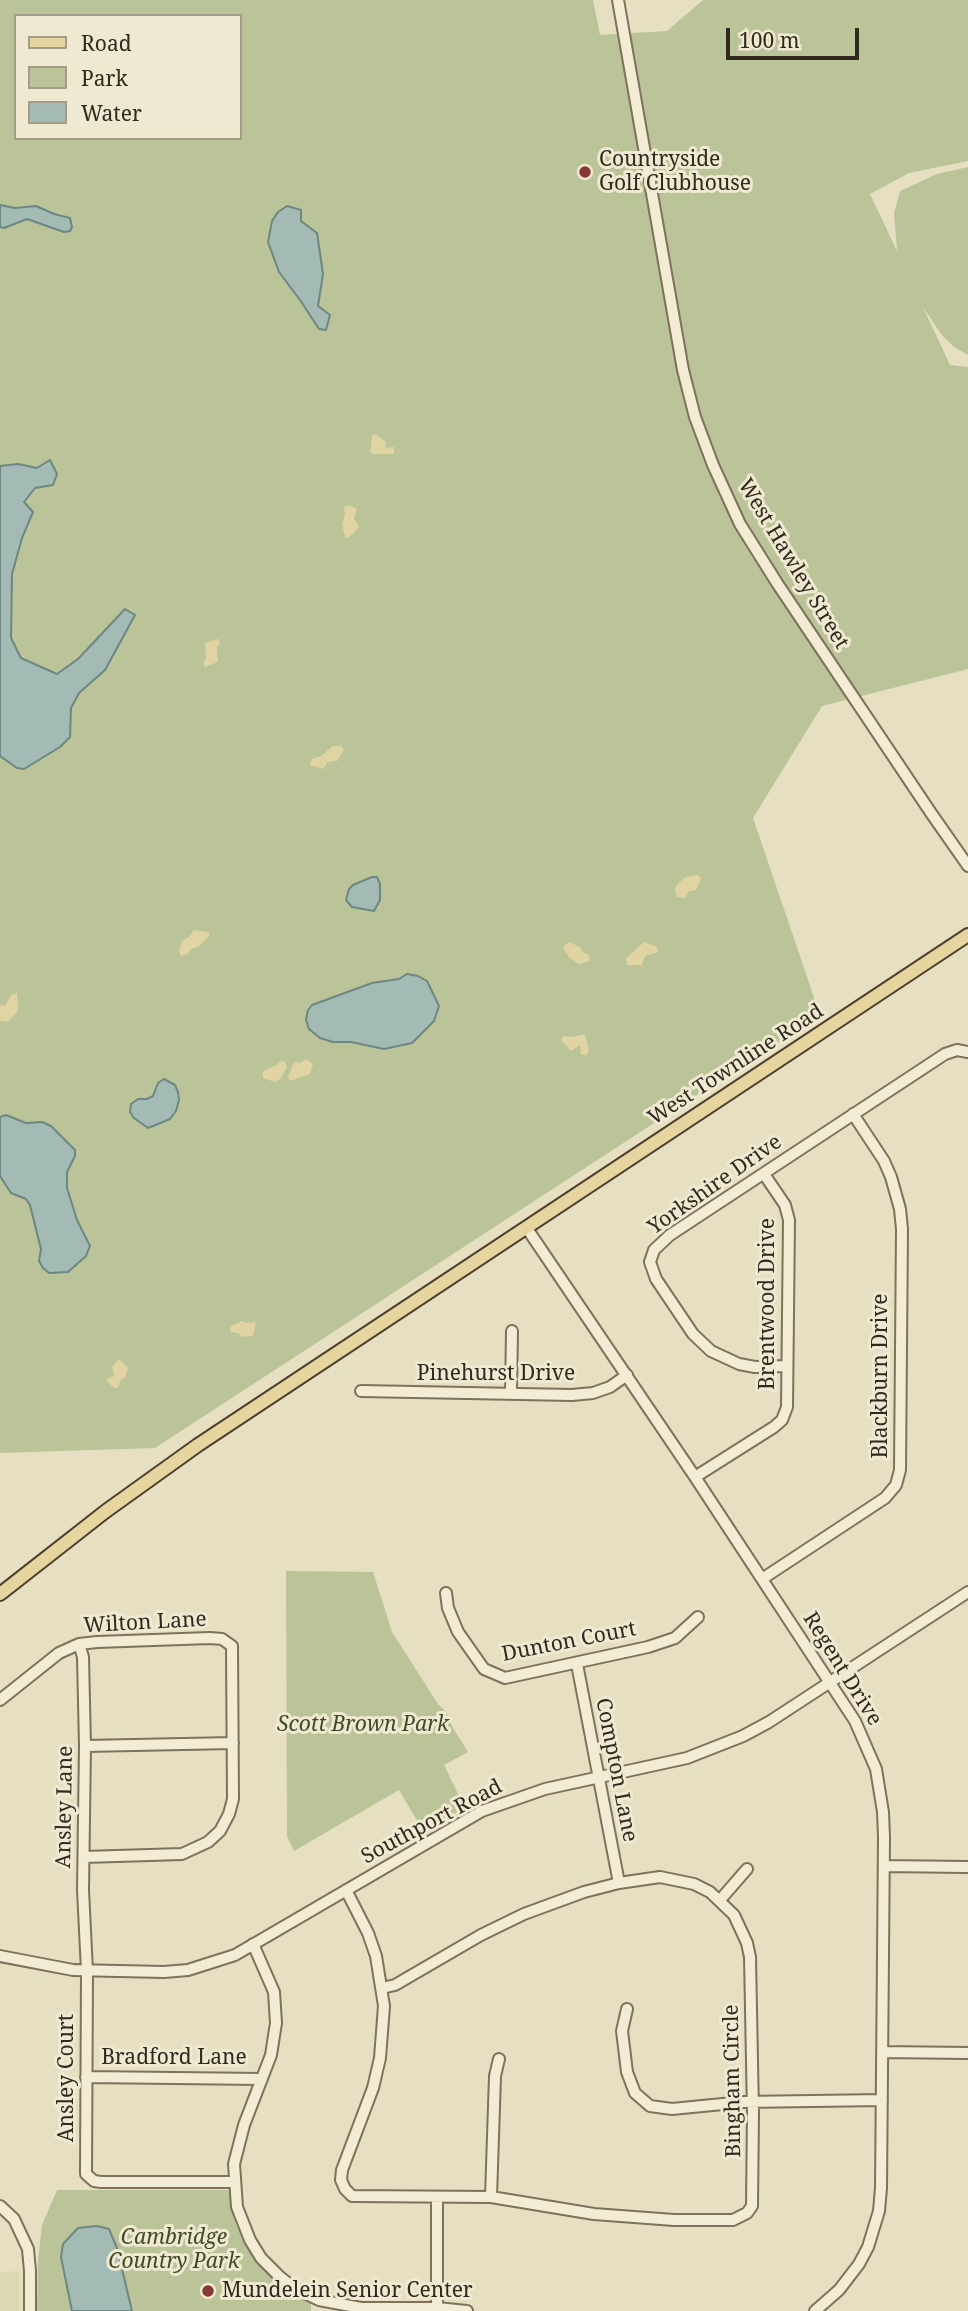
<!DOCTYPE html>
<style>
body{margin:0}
#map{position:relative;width:968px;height:2311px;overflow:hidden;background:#e7dfc2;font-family:"Noto Serif",serif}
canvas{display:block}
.legend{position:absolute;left:14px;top:14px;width:228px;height:126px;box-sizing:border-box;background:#f0e9d1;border:2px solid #a49c89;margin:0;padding:9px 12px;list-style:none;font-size:21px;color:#31281e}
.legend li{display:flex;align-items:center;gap:14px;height:35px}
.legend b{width:35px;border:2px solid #a49c89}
.scale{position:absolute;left:726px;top:28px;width:133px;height:32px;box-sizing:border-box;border:4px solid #31281e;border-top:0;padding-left:9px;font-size:21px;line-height:24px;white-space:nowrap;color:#31281e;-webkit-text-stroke:5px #f0e9d1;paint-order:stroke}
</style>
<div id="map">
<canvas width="968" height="2311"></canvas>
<ul class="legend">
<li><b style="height:9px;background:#e6d59e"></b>Road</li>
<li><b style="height:19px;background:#bbc398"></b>Park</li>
<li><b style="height:19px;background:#a4bbb5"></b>Water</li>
</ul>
<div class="scale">100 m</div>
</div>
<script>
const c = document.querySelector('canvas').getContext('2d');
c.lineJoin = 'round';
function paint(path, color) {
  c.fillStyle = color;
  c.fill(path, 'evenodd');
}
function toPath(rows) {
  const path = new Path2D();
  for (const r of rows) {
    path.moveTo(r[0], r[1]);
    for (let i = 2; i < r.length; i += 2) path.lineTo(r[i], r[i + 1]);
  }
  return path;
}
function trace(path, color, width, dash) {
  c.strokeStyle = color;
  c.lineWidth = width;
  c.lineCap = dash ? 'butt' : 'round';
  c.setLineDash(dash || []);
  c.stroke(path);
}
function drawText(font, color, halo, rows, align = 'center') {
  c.font = font + ' "Noto Serif",serif';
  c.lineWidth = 6;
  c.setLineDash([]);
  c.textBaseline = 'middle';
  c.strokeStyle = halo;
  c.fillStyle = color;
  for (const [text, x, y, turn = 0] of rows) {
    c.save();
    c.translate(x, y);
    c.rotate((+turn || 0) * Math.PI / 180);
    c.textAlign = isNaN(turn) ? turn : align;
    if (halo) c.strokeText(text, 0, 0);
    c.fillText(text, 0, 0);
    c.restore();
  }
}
paint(toPath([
 [19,2271,19,2311,0,2311,0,2272]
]), '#dcd8b1');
paint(toPath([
 [0,0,593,0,600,35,667,31,703,0,968,0,968,161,909,173,870,194,897,251,894,213,900,191,937,174,968,167,968,355,954,347,941,334,923,307,950,365,968,367,968,669,822,706,753,818,820,1015,155,1448,0,1453],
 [16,16,240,16,240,138,16,138],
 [286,1571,373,1572,392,1632,438,1704,446,1712,453,1728,468,1752,444,1765,466,1810,425,1834,399,1790,294,1851,287,1836],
 [57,2190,228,2190,231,2197,235,2222,244,2242,263,2268,280,2285,311,2301,311,2311,37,2311,38,2261,42,2225]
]), '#bbc398');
paint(toPath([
 [376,434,386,442,385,448,394,447,394,454,373,454,370,452,372,436],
 [349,505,357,509,354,518,359,527,348,538,345,537,342,524,345,515,344,507],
 [218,639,220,643,217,647,218,662,205,667,203,664,206,658,205,643],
 [333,746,341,746,344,750,337,761,328,762,323,769,310,765,312,759,321,756],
 [698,875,701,878,696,890,689,891,685,898,677,897,675,890,677,885,685,877],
 [194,930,209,932,209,936,198,947,191,949,188,954,181,956,179,950,182,941,189,937],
 [569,942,580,947,583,952,589,955,590,961,579,964,569,957,564,950,564,946],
 [644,942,657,947,658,952,645,956,642,965,627,965,626,958],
 [17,993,18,1011,8,1022,0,1021,0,1005,5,1006,11,995],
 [585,1034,589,1051,586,1056,581,1054,580,1045,571,1051,561,1040,563,1036,572,1037],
 [306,1059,313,1064,310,1074,290,1081,288,1077,294,1062,301,1063],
 [280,1061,285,1062,287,1067,280,1079,275,1082,263,1078,263,1071,277,1065],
 [242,1321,246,1323,256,1322,253,1336,242,1337,238,1333,230,1332,231,1326],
 [118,1360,122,1361,128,1368,125,1377,120,1381,118,1388,114,1388,106,1380,114,1375,112,1367]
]), '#e0d4a3');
const water = toPath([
 [0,205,15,208,36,206,54,214,70,218,72,227,70,231,64,232,27,219,4,228,0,227,0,205],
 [287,206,301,210,301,221,317,233,323,274,318,306,330,315,326,330,319,329,300,300,279,272,268,242,272,221,278,212,287,206],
 [50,460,57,474,53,485,35,488,24,502,33,512,22,538,12,574,11,638,21,658,57,674,78,659,125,609,135,615,105,670,79,693,71,708,70,737,60,747,24,769,17,768,0,756,0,466,18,464,37,468,50,460],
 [372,877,377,877,380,884,380,900,374,911,352,907,346,900,349,889,353,885,372,877],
 [407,974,418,976,427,981,439,1006,434,1021,412,1043,384,1049,351,1042,333,1042,320,1038,309,1029,306,1020,308,1010,312,1005,372,983,399,979,407,974],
 [164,1079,175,1085,178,1092,179,1100,176,1111,170,1119,148,1128,134,1118,130,1112,131,1104,138,1099,147,1099,153,1096,158,1083,164,1079],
 [6,1115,26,1123,42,1122,51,1126,75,1150,75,1156,67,1172,67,1188,77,1220,90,1246,86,1256,68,1272,49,1273,43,1268,39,1261,41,1249,30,1205,26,1199,11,1193,0,1176,0,1117,6,1115],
 [97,2226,109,2229,117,2248,132,2311,72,2311,61,2257,63,2244,78,2228,97,2226]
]);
paint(water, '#a4bbb5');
trace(water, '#6d8782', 2);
const minor = toPath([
 [618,0,683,370,695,417,713,465,740,524,777,583,931,813,968,866],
 [526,1227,695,1477,855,1721,876,1769,883,1812,884,1837,881,2188,879,2211,868,2247,859,2264,839,2290,815,2311],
 [787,1366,755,1367,739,1364,711,1351,693,1334,656,1279,650,1262,654,1250,670,1235,945,1054,957,1050,968,1052],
 [361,1391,572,1395,593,1393,610,1387,627,1375],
 [511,1393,512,1331],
 [695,1477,774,1427,782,1420,787,1407,789,1220,785,1205,764,1174],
 [762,1579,885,1498,896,1485,900,1470,902,1229,900,1209,891,1177,884,1161,853,1114],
 [446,1593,448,1608,458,1632,484,1669,505,1678,648,1647,675,1638,698,1617],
 [79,1644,83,1657,85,1746,83,1890,87,1971,86,2174,94,2181,101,2182,234,2182],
 [577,1664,619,1883],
 [0,1700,59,1653,79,1644,97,1642,210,1638,222,1639,232,1646,233,1799,229,1814,220,1831,208,1842,182,1854,84,1857],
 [85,1746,233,1743],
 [884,1866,968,1867],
 [346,1890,368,1933,376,1956,384,2006,380,2058,373,2088,342,2170,341,2180,345,2189,352,2196,491,2197,594,2214,674,2220,733,2220,747,2213,752,2206,753,2113,750,1957,747,1943,734,1915,710,1892,694,1884,660,1877,619,1883,584,1892,524,1914,481,1935,395,1985,382,1988],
 [720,1900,747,1869],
 [253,1944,274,1992,276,2023,271,2055,244,2125,234,2164,237,2207,250,2240,261,2258,280,2277,294,2288,319,2300,361,2308,437,2308,467,2311],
 [0,1956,73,1970,164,1972,188,1970,235,1955,482,1811,545,1789,687,1758,743,1736,769,1722,968,1592],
 [627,2009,622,2031,627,2072,635,2093,650,2106,672,2109,743,2102,882,2100],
 [882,2052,968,2053],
 [86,2077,262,2079],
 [491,2197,495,2076,499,2059],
 [437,2198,437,2311],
 [0,2206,14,2219,28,2249,30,2271,30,2311]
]);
const major = toPath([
 [0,1594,106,1511,198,1445,968,935]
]);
trace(minor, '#7f715c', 14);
trace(major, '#4d3f30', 16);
trace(minor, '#f3ecd4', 10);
trace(major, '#e6d59e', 12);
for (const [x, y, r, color] of [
 [585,172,7,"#863934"],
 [208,2291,7,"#863934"]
]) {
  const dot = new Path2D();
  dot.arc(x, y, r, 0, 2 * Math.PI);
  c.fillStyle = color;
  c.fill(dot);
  trace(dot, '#f0e9d1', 2.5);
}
drawText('21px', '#31281e', '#f0e9d1', [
 ["Countryside",599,160],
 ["Golf Clubhouse",599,184],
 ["Mundelein Senior Center",222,2291]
], 'left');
drawText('21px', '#31281e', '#f0e9d1', [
 ["West Hawley Street",793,564,59],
 ["West Townline Road",736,1065,-33],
 ["Yorkshire Drive",715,1185,-35],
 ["Brentwood Drive",768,1304,-90],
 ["Pinehurst Drive",496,1374],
 ["Blackburn Drive",881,1376,-90],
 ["Wilton Lane",145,1623,-3],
 ["Dunton Court",569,1642,-11],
 ["Regent Drive",842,1669,58],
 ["Compton Lane",616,1770,79],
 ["Ansley Lane",65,1807,-89],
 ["Southport Road",432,1822,-28],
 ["Bradford Lane",174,2058],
 ["Ansley Court",67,2078,-90],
 ["Bingham Circle",733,2081,-91]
]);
drawText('italic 21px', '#3f4a27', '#f0e9d1', [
 ["Scott Brown Park",363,1725],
 ["Cambridge",174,2238],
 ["Country Park",174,2262]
]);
</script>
